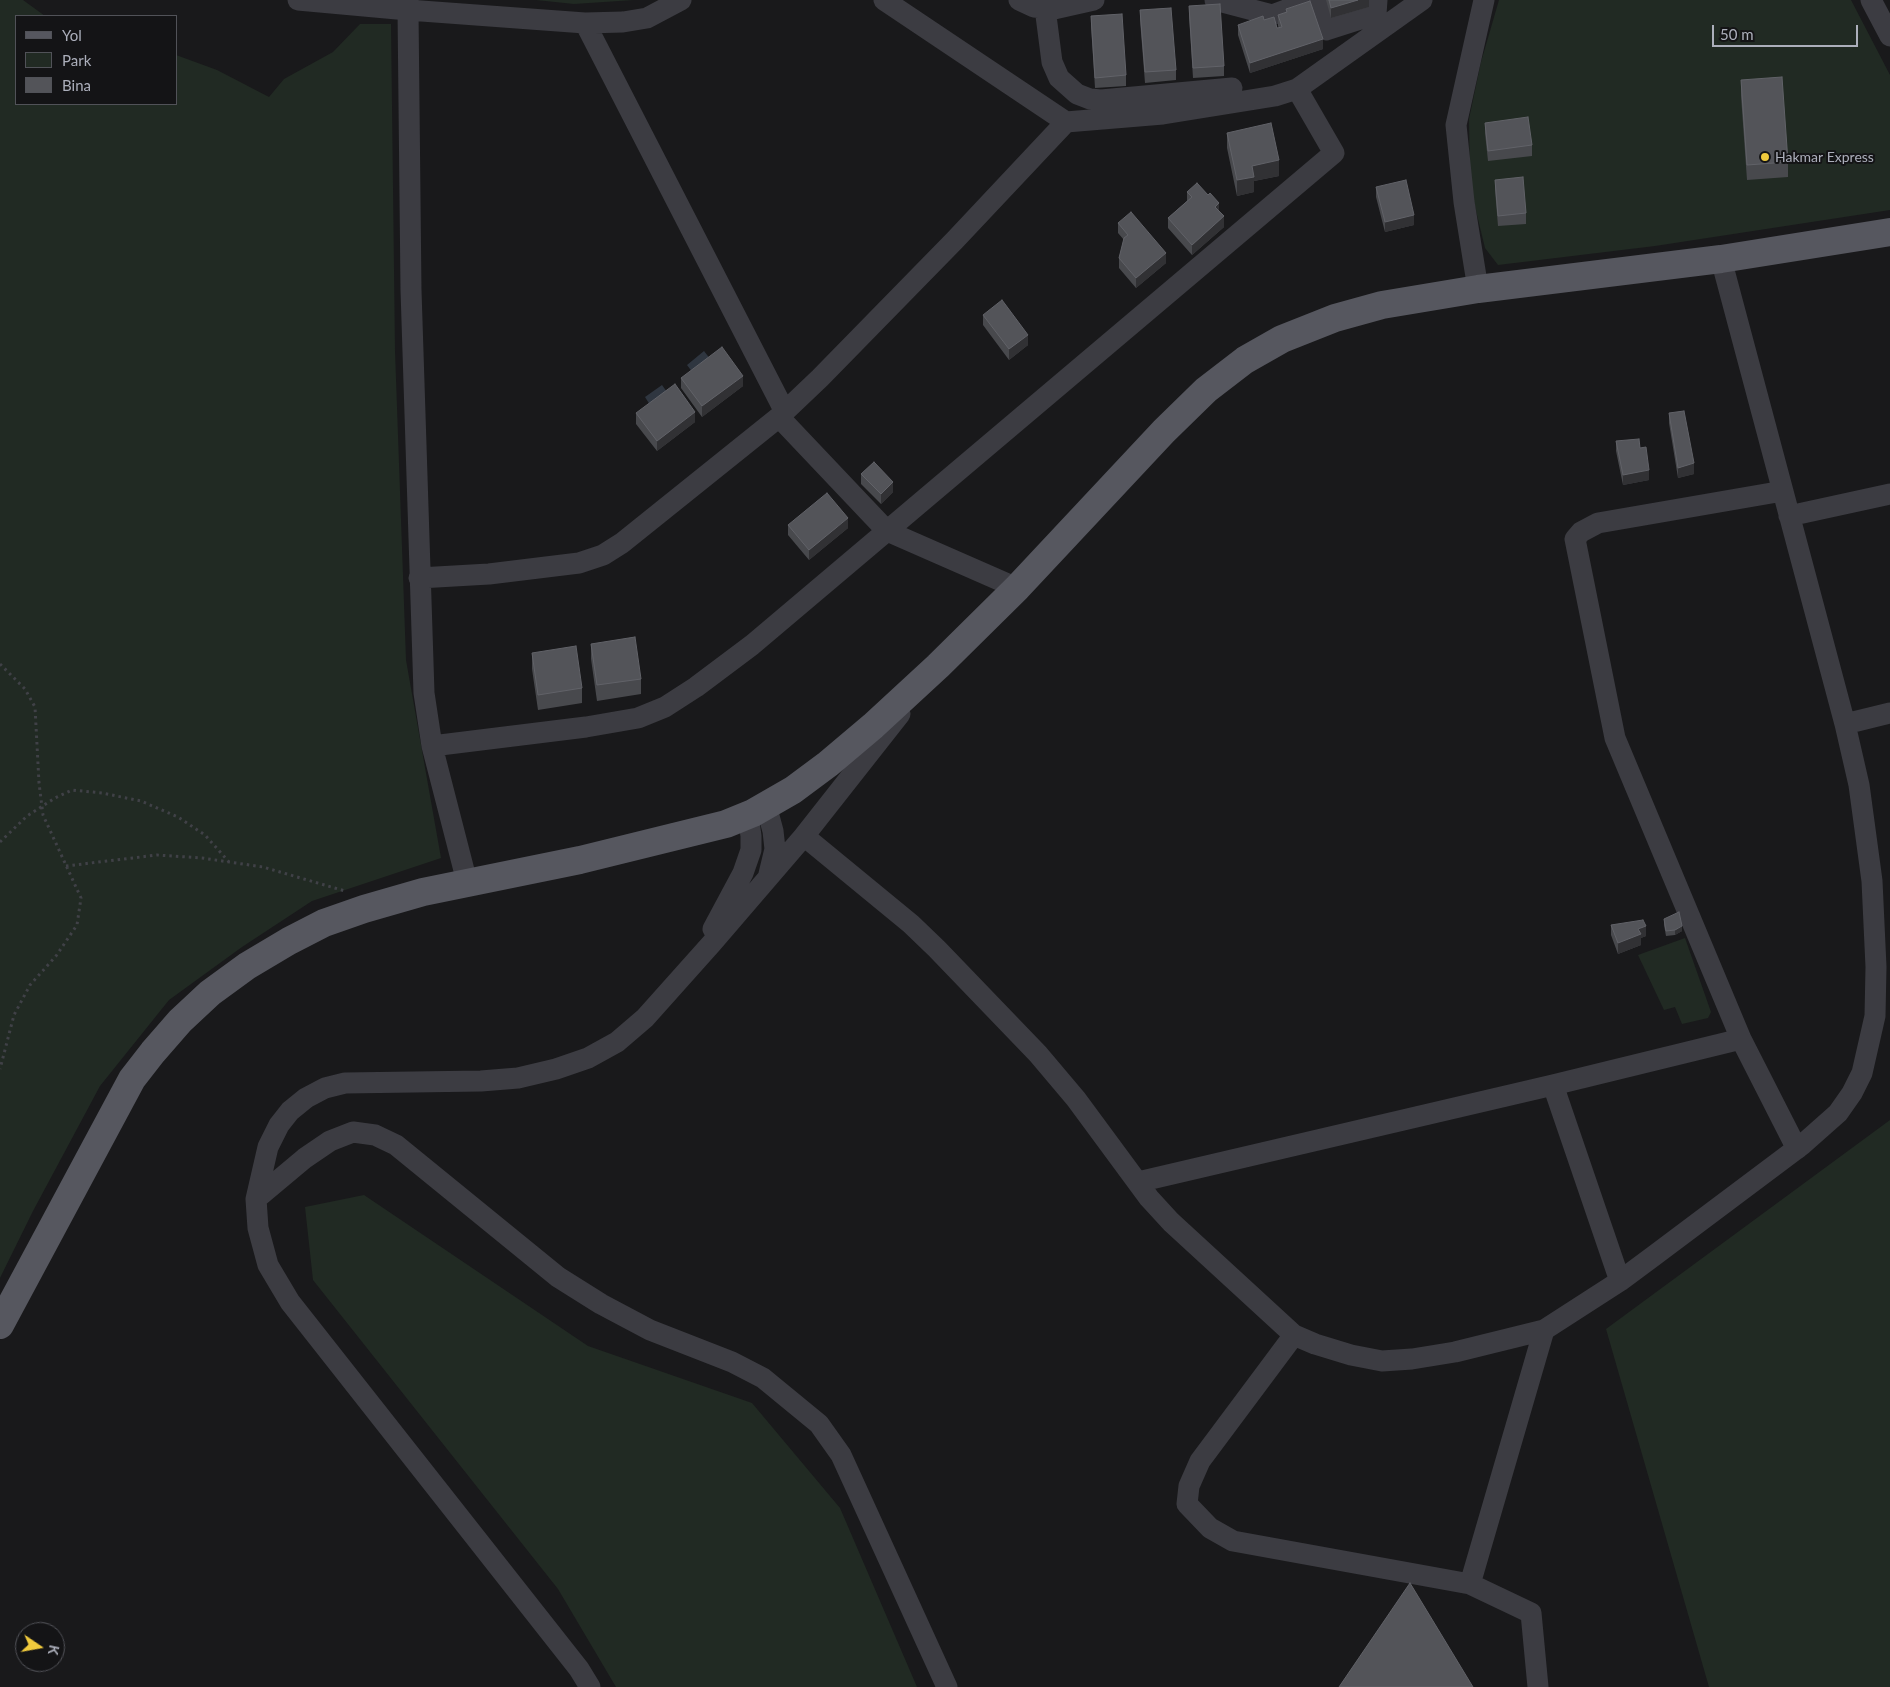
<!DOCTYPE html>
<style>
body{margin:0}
#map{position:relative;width:1890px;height:1687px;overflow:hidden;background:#19191b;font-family:Lato,sans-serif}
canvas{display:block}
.legend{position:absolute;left:15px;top:15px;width:162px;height:90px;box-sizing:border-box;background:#141416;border:1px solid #515258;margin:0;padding:6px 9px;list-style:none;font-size:15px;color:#acafbb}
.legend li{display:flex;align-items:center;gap:10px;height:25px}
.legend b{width:25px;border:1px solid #515258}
.north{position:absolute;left:15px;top:1622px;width:50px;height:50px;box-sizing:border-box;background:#141416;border:1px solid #515258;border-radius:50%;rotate:102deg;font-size:14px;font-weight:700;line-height:20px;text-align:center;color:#acafbb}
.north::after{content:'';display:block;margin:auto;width:18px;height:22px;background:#f0ca3d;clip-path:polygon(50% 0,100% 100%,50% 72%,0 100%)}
.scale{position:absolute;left:1712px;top:25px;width:146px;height:22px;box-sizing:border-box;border:2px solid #acafbb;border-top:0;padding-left:6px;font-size:15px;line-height:18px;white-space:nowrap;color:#acafbb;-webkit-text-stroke:4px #141416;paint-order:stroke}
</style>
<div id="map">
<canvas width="1890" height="1687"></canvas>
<ul class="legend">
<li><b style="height:6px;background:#56575f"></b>Yol</li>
<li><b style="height:14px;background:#212a23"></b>Park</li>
<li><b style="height:14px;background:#535459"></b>Bina</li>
</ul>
<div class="north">K</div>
<div class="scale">50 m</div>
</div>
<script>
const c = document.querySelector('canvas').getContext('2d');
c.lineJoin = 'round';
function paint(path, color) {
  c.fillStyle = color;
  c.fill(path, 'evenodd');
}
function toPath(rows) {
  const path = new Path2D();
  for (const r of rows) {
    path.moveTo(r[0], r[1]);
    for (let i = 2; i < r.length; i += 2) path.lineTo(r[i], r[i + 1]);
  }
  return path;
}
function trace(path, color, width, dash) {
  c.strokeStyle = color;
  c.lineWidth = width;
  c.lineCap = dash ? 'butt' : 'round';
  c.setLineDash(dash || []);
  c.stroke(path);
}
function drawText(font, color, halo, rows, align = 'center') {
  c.font = font + ' Lato,sans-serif';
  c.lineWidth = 4;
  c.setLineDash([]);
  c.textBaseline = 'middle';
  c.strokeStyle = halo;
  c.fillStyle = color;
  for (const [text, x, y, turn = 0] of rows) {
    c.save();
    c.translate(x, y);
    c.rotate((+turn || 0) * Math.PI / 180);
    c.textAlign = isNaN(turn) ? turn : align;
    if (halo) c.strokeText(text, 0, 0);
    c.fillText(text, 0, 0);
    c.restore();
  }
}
paint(toPath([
 [0,0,23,0,45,16,16,16,16,104,176,104,176,55,217,70,269,97,284,79,333,52,360,24,391,24,395,351,406,660,441,858,312,901,242,947,169,1000,100,1086,33,1211,0,1278],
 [536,0,634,0,574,4],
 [1499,0,1851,0,1890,75,1890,210,1655,246,1498,265,1485,248,1470,186,1469,119,1481,62],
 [1685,938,1711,1012,1708,1018,1682,1024,1675,1007,1664,1010,1638,955],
 [1890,1120,1890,1687,1709,1687,1606,1329],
 [364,1195,588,1346,752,1403,840,1508,917,1687,616,1687,558,1589,313,1280,305,1207]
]), '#212a23');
paint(toPath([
 [704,351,711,360,693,373,687,365],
 [662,385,667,392,650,405,645,397]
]), '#2f3640');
trace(toPath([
 [0,664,25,689,35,707,39,783,43,815,81,898,77,925,56,956,30,985,14,1015,0,1069],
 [0,842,27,816,55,798,72,790,102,793,141,801,178,817,205,835,229,862],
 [66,866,157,855,202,858,263,867,345,891]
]), '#404147', 3, [2.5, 4]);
trace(toPath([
 [298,0,408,10,408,0],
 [884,0,1066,122,1163,114,1275,96,1297,89,1422,0],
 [1019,0,1034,7,1054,9,1094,0],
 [1215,0,1272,15,1313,0],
 [1318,0,1326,30,1376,14,1377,0],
 [1871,0,1890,36],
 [1045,8,1052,62,1059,78,1077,94,1090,99,1101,100,1232,88],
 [585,23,785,412],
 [1478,289,1464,202,1456,125,1484,0],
 [779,417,887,531,1017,588],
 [1783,491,1598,523,1581,532,1575,539,1615,738,1741,1039,1797,1149],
 [1789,516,1890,494],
 [419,578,489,574,579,563,603,555,622,543,779,417,820,378,955,240,1066,122],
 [1845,724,1890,713],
 [432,746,586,727,638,718,665,707,696,687,752,645,1334,153,1297,89],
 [766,805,773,831,775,849,769,874],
 [804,836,911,924,937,949,1038,1054,1076,1099,1149,1198,1171,1222,1294,1335,1315,1344,1351,1355,1382,1361,1412,1359,1455,1352,1544,1330,1620,1281,1655,1255,1803,1144,1838,1113,1852,1093,1862,1073,1875,1016,1876,967,1872,881,1859,785,1845,724,1721,259],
 [467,882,432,746,424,693,411,290,408,10,585,23,623,22,647,18,681,0],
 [713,929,743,873,751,850,751,836,748,815],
 [1553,1085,1620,1281],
 [1138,1182,1553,1085,1741,1039],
 [256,1199,305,1158,330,1141,353,1132,375,1135,396,1145,558,1277,601,1304,650,1330,732,1362,763,1378,819,1424,841,1455,947,1687],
 [1294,1335,1200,1461,1189,1486,1187,1504,1210,1528,1233,1541,1470,1584,1531,1613,1538,1687],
 [1470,1584,1544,1330],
 [590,1687,579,1669,290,1302,268,1265,258,1228,256,1199,268,1147,279,1125,290,1111,306,1098,325,1088,345,1083,481,1081,518,1078,556,1069,588,1058,617,1042,645,1018,712,943,804,836,900,714]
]), '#3c3c42', 21);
trace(toPath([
 [0,1325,132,1079,153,1052,180,1021,210,993,247,966,289,941,324,923,364,909,423,892,580,860,726,824,753,813,793,790,828,764,873,726,938,666,1017,588,1164,431,1206,390,1245,360,1282,339,1335,318,1382,305,1478,289,1721,259,1890,232]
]), '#56575f', 28);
paint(toPath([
 [1326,0,1369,0,1369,7,1331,18],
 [1189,6,1224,66,1224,76,1193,78,1189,16],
 [1286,9,1323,49,1250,73,1238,35,1238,25,1264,20,1277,28,1279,28,1278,26,1278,15,1286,13],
 [1140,10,1176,70,1176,80,1145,83,1140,20],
 [1091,16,1126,75,1126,86,1095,88,1091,26],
 [1741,80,1788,162,1788,177,1747,180,1741,96],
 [1485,123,1532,145,1532,156,1488,161,1485,133],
 [1227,133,1279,176,1254,181,1254,192,1237,196,1227,148],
 [1495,180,1526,213,1526,224,1498,226,1495,190],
 [1376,187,1414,225,1385,232,1376,197],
 [1187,192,1219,211,1224,227,1192,255,1168,228,1168,218,1187,201],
 [1118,223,1166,263,1136,288,1119,268,1119,258,1124,240,1118,233],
 [983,315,1028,345,1009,360,983,325],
 [681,378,743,386,702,417,681,388],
 [636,413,695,422,657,451,636,424],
 [1669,413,1694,474,1678,478,1669,423],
 [1616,441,1649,480,1623,485,1616,451],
 [861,474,893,492,881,504,861,484],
 [788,525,848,528,809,560,788,535],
 [591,644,641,679,641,694,597,701,591,659],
 [532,653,582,688,582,703,538,710,532,669],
 [1664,919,1682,931,1675,935,1666,936,1664,925],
 [1611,925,1646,936,1641,938,1641,945,1618,954,1611,935]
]), '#48494d');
paint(toPath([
 [1358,0,1369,0,1369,7,1331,18,1331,8],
 [1323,39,1323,49,1250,73,1250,63],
 [1279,160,1279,176,1254,181,1254,192,1237,196,1237,180,1252,166],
 [1219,203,1219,214,1215,207],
 [1414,215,1414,225,1385,232,1385,222],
 [1224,216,1224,227,1192,255,1192,245],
 [1166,253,1166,263,1136,288,1136,278],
 [1028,335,1028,345,1009,360,1009,349],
 [743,376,743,386,702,417,702,406],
 [695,412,695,422,657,451,657,441],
 [1694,463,1694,474,1678,478,1678,468],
 [1649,470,1649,480,1623,485,1623,475],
 [893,482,893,492,881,504,881,494],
 [848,518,848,528,809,560,809,550],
 [1646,926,1646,936,1641,938,1641,945,1618,954,1618,943,1638,929],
 [1682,926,1682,931,1675,935,1675,930]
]), '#313134');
const building = toPath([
 [1329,0,1358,0,1331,8,1329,0],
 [1310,1,1323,39,1250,63,1238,25,1263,16,1264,20,1274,17,1277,28,1282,27,1278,15,1287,12,1286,9,1310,1],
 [1220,4,1224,66,1193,68,1189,6,1220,4],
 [1171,8,1176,70,1145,72,1140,10,1171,8],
 [1122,14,1126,75,1095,78,1091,16,1122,14],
 [1782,77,1788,162,1747,165,1741,80,1782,77],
 [1528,117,1532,145,1488,151,1485,123,1528,117],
 [1271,123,1279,160,1252,166,1254,177,1237,180,1227,133,1271,123],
 [1523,177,1526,213,1498,216,1495,180,1523,177],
 [1406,180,1414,215,1385,222,1376,187,1406,180],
 [1197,183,1208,195,1210,193,1219,203,1215,207,1224,216,1192,245,1168,218,1192,197,1187,192,1197,183],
 [1131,212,1166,253,1136,278,1119,258,1124,238,1128,235,1118,223,1131,212],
 [1002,300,1028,335,1009,349,983,315,1002,300],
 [722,347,743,376,702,406,681,378,722,347],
 [675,384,695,412,657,441,636,413,675,384],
 [1684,411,1694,463,1678,468,1669,413,1684,411],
 [1639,439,1640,448,1646,447,1649,470,1623,475,1616,441,1639,439],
 [874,462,893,482,881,494,861,474,874,462],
 [827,493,848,518,809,550,788,525,827,493],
 [635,637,641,679,597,685,591,644,635,637],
 [576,646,582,688,538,695,532,653,576,646],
 [1679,912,1682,926,1675,930,1666,931,1664,919,1679,912],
 [1643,920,1646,926,1638,929,1641,934,1618,943,1611,925,1643,920],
 [1410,1583,1473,1687,1339,1687,1410,1583]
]);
paint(building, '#535459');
trace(building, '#616268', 1);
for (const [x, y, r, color] of [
 [1765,157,5,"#f0ca3d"]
]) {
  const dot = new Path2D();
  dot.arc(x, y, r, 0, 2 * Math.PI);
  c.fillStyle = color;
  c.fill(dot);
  trace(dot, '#141416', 2);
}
drawText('14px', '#acafbb', '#141416', [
 ["Hakmar Express",1775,157]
], 'left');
</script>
